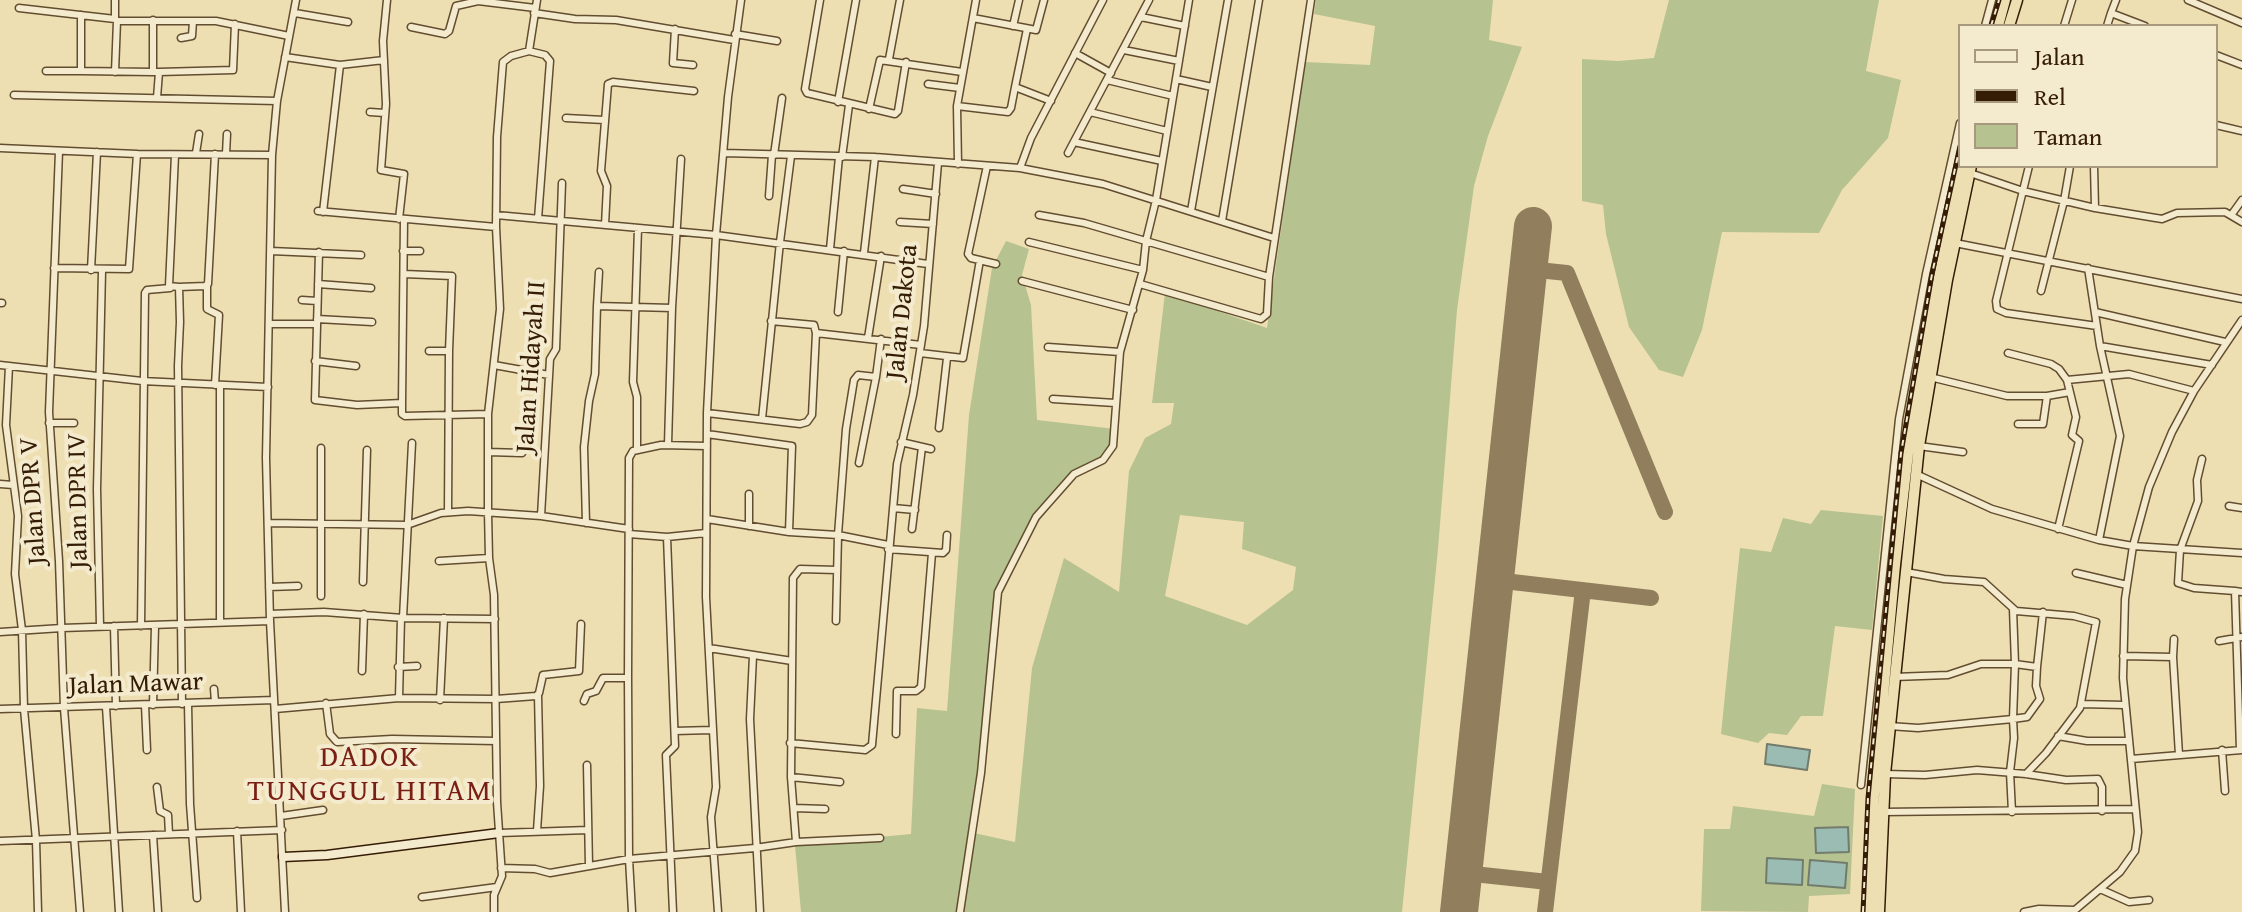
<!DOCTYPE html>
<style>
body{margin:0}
#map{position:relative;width:2242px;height:912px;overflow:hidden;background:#eedfb3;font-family:"Gentium Book Plus",serif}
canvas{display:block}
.legend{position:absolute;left:1958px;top:24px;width:260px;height:144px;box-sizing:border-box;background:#f4eace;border:2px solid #a7987e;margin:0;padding:10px 14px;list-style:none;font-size:24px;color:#341c05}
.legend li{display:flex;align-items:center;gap:16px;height:40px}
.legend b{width:40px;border:2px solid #a7987e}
</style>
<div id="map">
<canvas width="2242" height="912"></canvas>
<ul class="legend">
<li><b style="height:10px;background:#f4eace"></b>Jalan</li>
<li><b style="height:10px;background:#341c05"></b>Rel</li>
<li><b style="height:22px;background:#b6c28f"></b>Taman</li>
</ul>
</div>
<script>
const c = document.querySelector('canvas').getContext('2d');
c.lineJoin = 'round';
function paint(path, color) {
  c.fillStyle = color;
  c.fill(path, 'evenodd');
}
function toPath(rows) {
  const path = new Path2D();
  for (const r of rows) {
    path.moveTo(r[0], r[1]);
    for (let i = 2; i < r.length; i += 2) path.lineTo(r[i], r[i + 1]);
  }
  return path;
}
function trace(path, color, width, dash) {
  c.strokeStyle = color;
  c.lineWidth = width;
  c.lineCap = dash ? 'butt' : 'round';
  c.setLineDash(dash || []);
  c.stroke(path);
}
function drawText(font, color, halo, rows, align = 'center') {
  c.font = font + ' "Gentium Book Plus",serif';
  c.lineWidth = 8;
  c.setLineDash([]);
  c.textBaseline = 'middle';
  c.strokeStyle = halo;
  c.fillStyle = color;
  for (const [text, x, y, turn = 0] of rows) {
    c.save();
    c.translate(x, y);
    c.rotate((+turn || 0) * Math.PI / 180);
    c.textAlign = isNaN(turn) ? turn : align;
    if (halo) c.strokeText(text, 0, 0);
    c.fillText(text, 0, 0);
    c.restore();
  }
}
paint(toPath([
 [1316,0,1493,0,1489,40,1522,47,1488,136,1474,186,1457,310,1438,549,1402,912,801,912,795,845,911,834,917,708,947,711,969,415,992,268,1006,241,1029,249,1022,275,1031,305,1037,420,1115,429,1113,454,1078,473,1031,531,1001,596,974,833,1015,842,1032,668,1064,558,1119,592,1129,471,1145,438,1171,424,1174,403,1152,403,1165,293,1267,328,1305,62,1370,65,1375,26,1314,14],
 [1180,515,1244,522,1242,549,1296,567,1293,590,1247,625,1165,596],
 [1669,0,1879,0,1866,71,1901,80,1888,138,1842,190,1819,233,1722,232,1702,330,1683,377,1659,370,1629,327,1606,234,1603,205,1582,201,1582,59,1618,61,1654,58],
 [1821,510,1883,516,1872,630,1835,626,1823,716,1801,716,1787,735,1769,733,1758,743,1721,734,1740,548,1771,552,1783,518,1811,524],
 [1822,784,1855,789,1850,894,1809,896,1808,912,1701,911,1704,829,1730,829,1733,806,1814,816]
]), '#b6c28f');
const water = toPath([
 [1767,744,1810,750,1807,770,1765,764,1767,744],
 [1848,827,1849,852,1816,853,1815,828,1848,827],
 [1767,858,1803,860,1802,885,1766,883,1767,858],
 [1810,860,1847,863,1845,888,1808,885,1810,860]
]);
paint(water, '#9bbcb3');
trace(water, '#727c6d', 2);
trace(toPath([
 [1528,269,1567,273,1665,512],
 [1495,580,1651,598],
 [1464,873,1548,882],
 [1545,912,1583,590]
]), '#917e5c', 16);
trace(toPath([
 [1459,912,1533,226]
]), '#917e5c', 38);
const street = toPath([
 [115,0,115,19,117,21,216,21,289,36],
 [387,0,383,41,386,104,381,170,404,174,399,219],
 [820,0,805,89,807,93,895,114,898,111,906,62],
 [2116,0,2111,13,2145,26],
 [2188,0,2242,23],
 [19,8,115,19],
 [295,13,348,22],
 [534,13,575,19,616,20,734,40],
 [81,15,81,71,153,72],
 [1141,17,1185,26],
 [973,18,1036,30,1044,0],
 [153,20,153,72,159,72,157,98],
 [1013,26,1019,0],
 [1985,26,1992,0],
 [2064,26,2072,0],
 [2107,26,2111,13],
 [411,27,445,34,449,31,456,6,478,1,535,8],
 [675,29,673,63,693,65],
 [1027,29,1015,87,1051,101],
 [735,34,777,41],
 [181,38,192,36,193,21],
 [1124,50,1179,61],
 [529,51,545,55,550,61,538,219],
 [1075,53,1111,73],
 [2216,55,2242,65],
 [285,57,340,65,384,60],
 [889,59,900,0],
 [46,71,81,71],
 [115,72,117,21],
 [159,72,233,70,235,24],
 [1176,79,1212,87],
 [1107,80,1173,96],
 [928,84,960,88],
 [14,95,277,101],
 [838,102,856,0],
 [957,106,1008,112,1011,108,1015,87],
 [869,109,880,60,962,72],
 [370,112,385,113],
 [1090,112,1167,131],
 [566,118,604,120],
 [2216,125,2242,131],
 [1074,142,1162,161],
 [0,148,137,154,272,155],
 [59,151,49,412,59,561,64,708,80,912],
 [196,153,199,134],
 [724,153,875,157,1020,168,1103,184,1274,238],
 [1068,153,1149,0],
 [226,154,227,134],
 [175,155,169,286,179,287,180,322,178,366,182,704],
 [774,155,782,98],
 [842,157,849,105],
 [958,164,957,106,976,0],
 [987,166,968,254,971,258,996,264],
 [2029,166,1996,301,1997,309,2006,313,2097,326],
 [2094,166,2095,208],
 [1020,168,1031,138,1103,0],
 [1970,173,2023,191,2095,208,2162,219,2177,213,2225,212,2242,222],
 [903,189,936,194],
 [769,196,772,155],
 [318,211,496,227],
 [1191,211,1228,0],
 [323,212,340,65],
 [2232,214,2242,200],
 [496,215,716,235,928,264],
 [1039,215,1084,223,1269,277,1311,0],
 [1222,221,1259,0],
 [900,222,933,224],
 [605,225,607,186,601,171,608,84,613,82,694,91],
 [1029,242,1143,270],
 [1955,243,2242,299],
 [830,249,839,157],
 [271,251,361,255],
 [403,251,420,251],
 [319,252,315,400,357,405,402,403,402,414,405,416,488,414],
 [864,253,875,157],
 [54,268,129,269,137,154],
 [2088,268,2100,346,2120,436,2099,540],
 [91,270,97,152],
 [404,274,452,276,449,351],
 [1022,281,1133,310],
 [318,284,371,288],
 [1140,284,1261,319,1267,314,1269,277],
 [207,285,207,309,219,315,215,385],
 [179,287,205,286,208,284,215,154],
 [2041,291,2064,201,2070,166],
 [302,300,317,301],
 [0,303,2,303],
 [597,306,599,272],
 [838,312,844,251],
 [2095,312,2225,342],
 [317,319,372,322],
 [771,321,814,325,816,333],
 [269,324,317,324],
 [868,338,881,256],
 [2100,346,2212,365],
 [1048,347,1120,352],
 [429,351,449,351,448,512],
 [920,353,963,358,980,260],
 [2008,353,2051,364,2059,369,2067,380],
 [315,361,356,366],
 [0,365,142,381,268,387],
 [494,365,549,375],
 [9,366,6,425,18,516,15,574,22,630,24,709,36,840,38,912],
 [1930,377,2007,396,2047,396,2070,392],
 [220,385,220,622],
 [1053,399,1115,403],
 [402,403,404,219],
 [707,413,800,424,807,422,812,415,816,333,921,345],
 [762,419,780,242,791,156],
 [49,423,74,423],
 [2018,424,2043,424,2047,396],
 [939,428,947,358],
 [707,434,792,446,789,532],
 [901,442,931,449],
 [668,444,672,308],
 [1919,446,1963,452],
 [321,448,321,596],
 [637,450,637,397,633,382,638,228],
 [488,452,522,453],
 [2202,459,2197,480,2198,501,2180,550,2178,583,2194,588,2235,591],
 [859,463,876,377,881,339],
 [1916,474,1992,509,2099,540,2133,546,2242,553],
 [0,484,13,485],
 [2229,506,2242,508],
 [893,508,915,510],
 [541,516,550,359,556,349,562,183],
 [707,519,789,532,838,535,888,545],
 [268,523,407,525,441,513,468,511,541,516,629,529],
 [586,523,584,447,589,401,595,374,597,306,672,308,681,159],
 [749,526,749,494],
 [912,529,922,447],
 [2058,529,2079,441,2072,435,2076,417,2067,380,2129,374,2194,391],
 [629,534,667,537,706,533],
 [667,537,675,746,666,755,673,912],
 [888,549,943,553,946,550,947,535],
 [439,561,489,558],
 [1906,572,1944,579,1984,582,2016,611,2074,616,2096,622,2080,708,2046,753,2026,774],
 [2076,573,2127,585],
 [363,582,367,450],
 [269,587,298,586],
 [2013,609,2015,664,2037,667,2043,612],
 [270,614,324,612,403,618,495,619],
 [403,618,412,443],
 [836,621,838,535,846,429,854,380,858,375,876,377],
 [100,626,97,489,102,271],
 [114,626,116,706],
 [141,626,145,293,147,290,170,288],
 [0,632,62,628,270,621],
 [2219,641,2242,637],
 [709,648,792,661],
 [753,656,750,719,760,912],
 [2123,656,2173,657,2179,755],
 [2173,657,2174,639],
 [398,667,417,666],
 [362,671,364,614],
 [214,689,215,702],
 [399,698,401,618],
 [440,700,444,618],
 [584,701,587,694,596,691,603,678,628,678],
 [326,703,330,734,337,742,392,739,496,741],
 [188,704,190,804,197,898],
 [2081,704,2124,705],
 [145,705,147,750],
 [153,705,155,626],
 [106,707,119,912],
 [0,709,274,700],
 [275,709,399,698,496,699,536,696,539,693,543,675,579,671,581,624],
 [1889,726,1918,728,2013,719,2015,664,1981,664,1948,675,1894,677],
 [675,731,711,730],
 [896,734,897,691,916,691,921,687,932,553],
 [2058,736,2087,741,2128,741],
 [790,743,865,750,872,745,897,464,913,395,924,326,938,163],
 [2222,750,2225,791],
 [2240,750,2235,591,2242,592],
 [2131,759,2242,750],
 [587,765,589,866],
 [1885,774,1925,775,1977,770,2026,774,2066,780,2098,779,2102,787,2102,811],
 [791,777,840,782],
 [1861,785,1899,419,1926,274,1960,123],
 [157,787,160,811,168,815,169,834],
 [794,808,825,809],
 [1883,812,2135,809],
 [2012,812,2010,772,2014,738,2013,719,2027,717,2040,699,2036,686,2037,667],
 [281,816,323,810],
 [237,831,241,912],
 [537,831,540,786,538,695],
 [499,833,588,830],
 [153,835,158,912],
 [0,841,282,830],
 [796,842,791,777,793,578,800,569,837,570],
 [501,868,535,869,550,873,629,859,755,848,796,842,880,838],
 [2100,889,2129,902,2149,900],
 [422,897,497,887],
 [285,912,270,621,266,458,272,155,277,101,296,0],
 [494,912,494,895,502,876,497,802,494,595,489,558,488,512,488,414,500,309,496,227,497,137,503,62,511,56,529,51,537,0],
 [632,912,629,859,628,678,629,458,633,451,661,445,707,446],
 [718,912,711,817,716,787,706,597,707,413,716,235,728,97,741,0],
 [960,912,981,773,998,592,1036,517,1074,474,1103,460,1113,446,1120,352,1143,270,1146,241,1156,200,1189,0],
 [2024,912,2039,909,2075,910,2120,872,2135,851,2138,832,2123,678,2125,599,2133,546,2149,487,2172,432,2194,391,2242,320]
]);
const secondary = toPath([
 [283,857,327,855,499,833]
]);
const highway = toPath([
 [1998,26,2005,0],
 [2009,26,2017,0],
 [1870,912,1874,794,1895,565,1908,454,1930,321,1962,166],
 [1879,912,1885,774,1919,446,1947,280,1971,166]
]);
trace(street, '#624d30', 9);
trace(secondary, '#341c05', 11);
trace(highway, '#341c05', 13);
trace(street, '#f4eace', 6);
trace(secondary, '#f4eace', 8);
trace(highway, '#eedfb3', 10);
const rail = toPath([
 [1991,26,1999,0],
 [1863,912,1868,798,1901,453,1932,274,1960,146]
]);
trace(rail, '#341c05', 5);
trace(rail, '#f4eace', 2, [6]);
drawText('26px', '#341c05', '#f4eace', [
 ["Jalan Dakota",903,312,-84],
 ["Jalan Hidayah II",532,367,-86],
 ["Jalan DPR V",34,501,-94],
 ["Jalan DPR IV",79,501,-91],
 ["Jalan Mawar",136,685,-2]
]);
c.letterSpacing = '2px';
drawText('30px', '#7a1f14', '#f4eace', [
 ["DADOK",370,758],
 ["TUNGGUL HITAM",370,792]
]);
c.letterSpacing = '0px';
</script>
